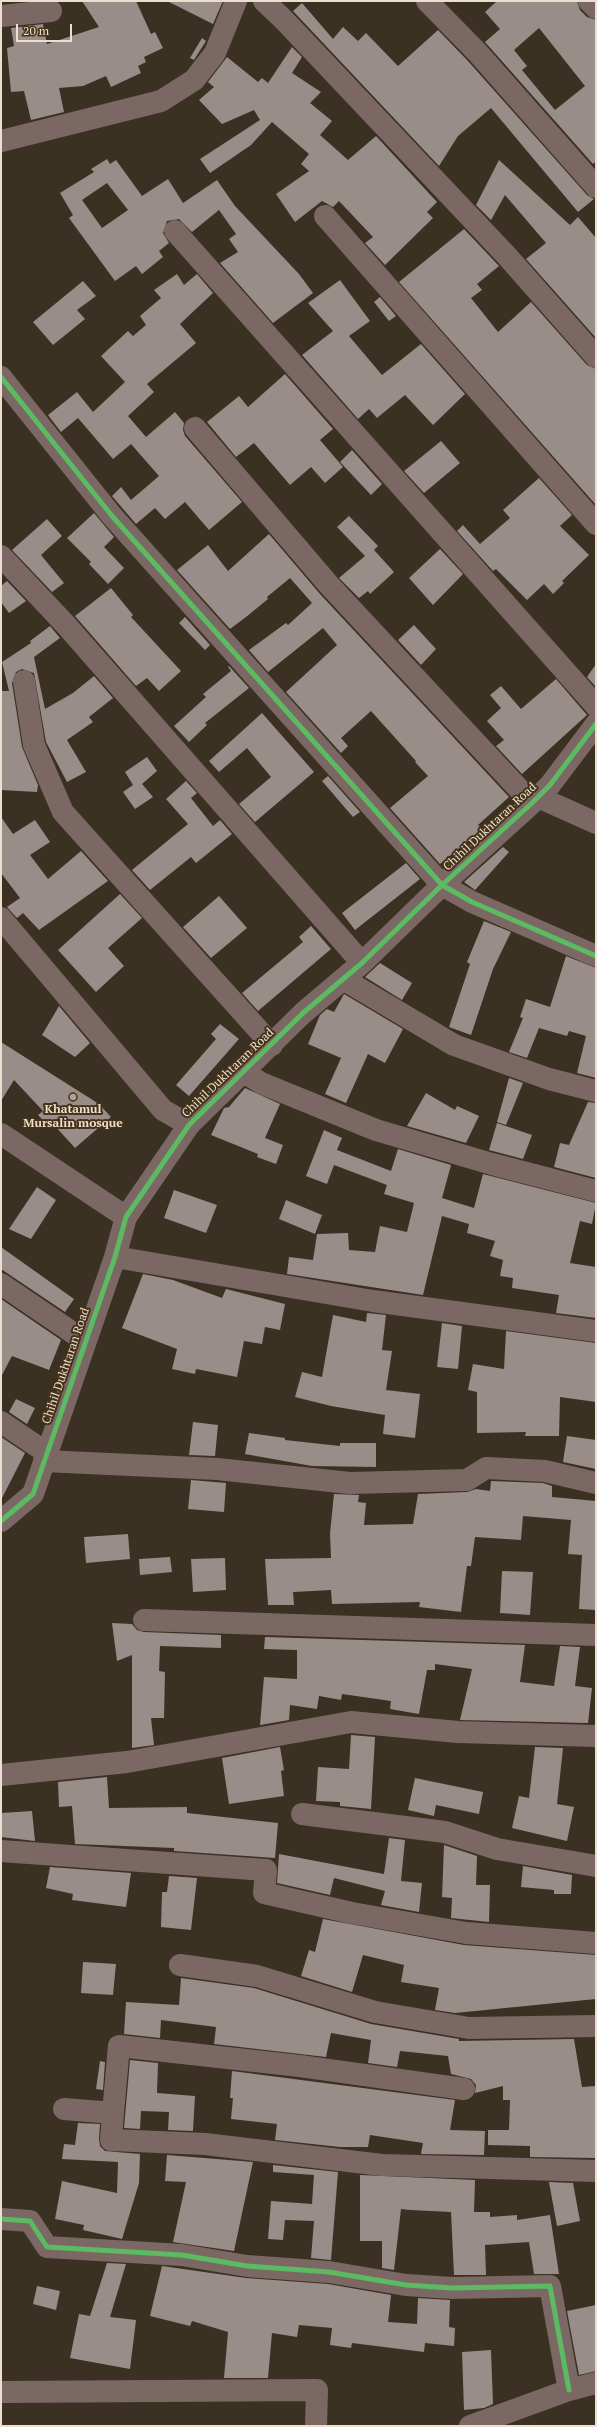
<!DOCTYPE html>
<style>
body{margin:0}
#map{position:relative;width:597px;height:2427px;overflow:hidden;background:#3a3122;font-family:"PT Serif",serif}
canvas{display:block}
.frame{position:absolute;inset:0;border:2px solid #ebdfd0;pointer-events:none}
.scale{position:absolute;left:16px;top:24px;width:56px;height:18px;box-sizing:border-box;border:2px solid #ebdfd0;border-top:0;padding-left:5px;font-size:12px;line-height:14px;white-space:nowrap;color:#ebdfd0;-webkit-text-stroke:3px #453218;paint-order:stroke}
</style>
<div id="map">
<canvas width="597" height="2427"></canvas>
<div class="frame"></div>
<div class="scale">20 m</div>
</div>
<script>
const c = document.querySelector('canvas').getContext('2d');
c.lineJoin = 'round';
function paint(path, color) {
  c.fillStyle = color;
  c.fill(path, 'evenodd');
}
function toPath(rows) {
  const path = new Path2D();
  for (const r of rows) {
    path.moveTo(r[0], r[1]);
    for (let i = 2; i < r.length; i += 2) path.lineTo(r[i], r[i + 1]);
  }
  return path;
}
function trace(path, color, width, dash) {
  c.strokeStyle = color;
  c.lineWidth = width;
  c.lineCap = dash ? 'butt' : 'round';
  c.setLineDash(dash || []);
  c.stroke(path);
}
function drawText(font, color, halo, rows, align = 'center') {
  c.font = font + ' "PT Serif",serif';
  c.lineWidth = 4;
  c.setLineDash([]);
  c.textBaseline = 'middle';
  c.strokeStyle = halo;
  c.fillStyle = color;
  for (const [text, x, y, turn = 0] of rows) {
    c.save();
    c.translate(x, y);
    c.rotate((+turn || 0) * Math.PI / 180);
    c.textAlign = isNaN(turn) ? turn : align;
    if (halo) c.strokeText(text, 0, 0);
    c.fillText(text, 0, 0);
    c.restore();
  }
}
paint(toPath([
 [82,1,136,1,151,34,155,32,163,48,144,57,146,62,138,66,141,73,111,87,106,76,83,86,59,88,64,112,31,120,24,91,11,92,7,48,14,46,11,28,43,24,47,44,99,27],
 [167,1,223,1,213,24],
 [497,1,577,1,580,10,587,17,596,20,596,161,593,164,485,42,500,29,485,12],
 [539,28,585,86,555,110,522,70,527,66,514,50],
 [302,3,333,39,343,27,358,41,366,33,398,66,438,30,468,61,587,195,594,199,578,212,491,108,458,136,439,166,293,11],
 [202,38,206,41,194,60,190,58],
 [292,47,302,57,292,73,321,92,310,103,332,121,320,135,348,160,376,136,437,202,427,212,433,218,385,265,365,243,373,237,339,201,333,207,322,201,295,222,276,194,309,171,301,164,309,154,272,122,251,145,210,173,200,159,260,120,254,110,222,124,199,100,214,87,208,82,227,57,258,82,262,78,268,83],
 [107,159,110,164,116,160,142,196,168,179,183,203,217,180,235,206,299,274,313,293,273,323,220,263,238,252,229,239,236,234,219,210,192,232,179,219,167,221,163,233,169,243,159,251,163,257,142,274,136,266,115,281,69,218,73,215,60,193,94,172,91,169],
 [107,183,128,210,102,228,82,200],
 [499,160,570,225,578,217,596,238,596,338,526,259,546,243,505,195,491,220,476,205],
 [464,229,499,266,477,284,482,290,471,298,498,332,531,302,587,365,596,369,596,505,399,282],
 [177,274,184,285,197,274,213,293,180,324,196,343,147,384,154,392,128,416,146,437,175,412,184,423,183,430,185,436,242,502,209,530,185,502,165,519,155,508,136,524,112,496,121,487,131,500,159,476,131,444,113,459,78,418,61,432,48,415,77,392,93,412,125,382,101,356,128,331,133,336,146,325,140,316,161,298,154,290],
 [340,280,370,321,349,336,382,375,421,344,465,394,433,425,405,395,377,418,369,409,358,419,302,355,333,331,308,303],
 [83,281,96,296,77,310,85,319,53,345,33,322],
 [380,297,396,316,389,321,374,302],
 [285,374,333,429,320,440,343,467,325,483,311,467,290,485,254,443,236,457,207,422,239,396,248,407],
 [441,441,460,463,424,493,404,471],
 [352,450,382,484,371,495,340,462],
 [539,478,572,515,560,526,589,555,562,581,564,583,553,594,544,584,527,600,496,569,493,571,457,531,463,525,480,544,510,518,503,510],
 [94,513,114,537,104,547,124,568,108,584,89,564,91,562,67,538],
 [349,516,378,546,374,550,394,572,370,594,368,591,359,598,339,578,365,556,337,527],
 [47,519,62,536,41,555,64,583,52,592,12,550],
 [269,534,320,594,509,797,478,825,482,829,440,864,390,808,428,776,415,762,416,761,371,711,341,738,348,746,341,753,286,692,337,645,323,628,268,672,249,650,286,623,288,625,312,603,290,578,267,597,268,599,246,617,230,629,177,570,208,545,228,571],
 [440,549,463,574,433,605,409,578],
 [7,581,26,601,9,613,1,602,1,586],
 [111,588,133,615,131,617,181,671,159,691,147,678,136,686,75,616],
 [185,617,210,645,205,650,179,623],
 [414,625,436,649,421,665,398,640],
 [50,626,60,638,34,657,45,709,73,693,94,676,113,698,89,717,93,722,67,740,86,772,67,782,46,742,34,673,22,669,16,672,12,683,22,747,38,785,37,792,1,790,1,691,9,691,2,662,31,643,30,641],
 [596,664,596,687,587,677],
 [229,666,249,688,205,723,207,725,189,742,174,726,206,697,203,694,231,671,228,667],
 [556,679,587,715,522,774,496,746,504,740,487,721,501,708,490,695,501,686,521,709],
 [262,713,314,772,255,822,239,804,271,777,247,748,219,772,209,761],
 [147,757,157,771,142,784,153,797,135,809,123,792,133,785,125,772],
 [328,776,360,812,353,817,322,781],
 [186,781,197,793,191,798,213,826,220,820,232,834,196,863,191,857,150,890,132,870,188,824,166,799],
 [1,817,13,834,35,820,50,842,30,855,48,879,81,851,108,881,39,930,23,913,17,918,7,907,20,898,1,873],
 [503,847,509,852,475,890,464,882],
 [406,863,420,879,355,930,342,913],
 [120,894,142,918,108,948,124,966,96,992,58,950],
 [219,896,247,928,211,958,183,927],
 [484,921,511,932,493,969,471,1035,449,1027,470,964,467,962],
 [311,926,331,949,258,1011,242,993,303,942,299,937],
 [566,956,596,968,596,1078,577,1073,586,1036,569,1031,567,1036,539,1028,527,1058,509,1052,523,1018,520,1017,526,999,550,1007],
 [380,963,412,983,402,1000,365,977],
 [344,994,403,1029,385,1063,368,1054,346,1103,325,1094,341,1058,308,1044,320,1015,327,1009,334,1012],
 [59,1006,90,1043,75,1057,42,1035],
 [220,1024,239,1039,189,1096,176,1085,216,1039,211,1034],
 [1,1042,99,1104,111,1117,75,1148,54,1125,50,1128,38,1115,43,1111,14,1080,1,1101],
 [509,1078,523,1083,506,1125,497,1122],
 [245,1088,280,1104,265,1138,283,1145,276,1164,257,1157,258,1154,211,1135,224,1108,229,1107],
 [426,1093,455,1110,457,1106,479,1116,466,1143,407,1126],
 [588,1102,596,1103,596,1178,554,1167,560,1143,569,1145],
 [497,1123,532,1135,523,1159,489,1150],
 [324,1130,342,1138,337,1150,391,1171,398,1149,451,1165,442,1198,474,1208,483,1174,596,1203,592,1224,580,1221,570,1263,596,1267,596,1318,556,1313,559,1295,512,1288,513,1278,500,1276,503,1260,490,1256,495,1241,467,1233,469,1224,442,1216,423,1295,287,1274,289,1257,313,1260,317,1234,348,1233,349,1250,375,1252,380,1226,407,1232,414,1203,384,1194,387,1185,334,1165,327,1184,306,1176],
 [37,1187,56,1200,31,1239,9,1229],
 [174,1190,217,1205,206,1233,164,1218],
 [286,1200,322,1215,315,1234,279,1219],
 [1,1247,74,1299,65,1312,1,1269],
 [143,1274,173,1280,222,1298,226,1289,285,1304,280,1330,265,1327,262,1344,244,1341,237,1377,196,1369,195,1374,172,1369,177,1349,122,1328],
 [1,1299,61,1340,49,1370,12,1356,1,1377],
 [367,1313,386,1315,382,1350,392,1351,386,1390,420,1394,415,1438,383,1434,385,1415,331,1406,295,1397,302,1372,322,1377,333,1315,366,1322],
 [442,1323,462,1326,458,1369,437,1367],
 [506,1331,596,1343,596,1402,560,1397,559,1436,525,1436,526,1432,477,1433,477,1392,468,1390,473,1364,504,1369],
 [16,1399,35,1408,27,1424,9,1412],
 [193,1422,218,1425,215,1456,189,1455],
 [249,1433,285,1438,285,1440,340,1446,340,1443,376,1443,376,1467,312,1466,245,1454],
 [567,1436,596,1440,596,1469,563,1462],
 [1,1437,25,1453,1,1500],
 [191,1480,226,1483,224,1512,188,1509],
 [491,1481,543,1483,552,1486,552,1497,596,1501,596,1610,579,1609,582,1555,568,1554,571,1520,523,1516,521,1540,475,1537,471,1566,467,1566,461,1612,419,1607,420,1602,332,1604,331,1590,293,1592,294,1605,268,1605,265,1559,331,1558,330,1533,334,1494,359,1495,358,1502,366,1503,364,1525,413,1524,418,1494,467,1492,476,1489,490,1491],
 [128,1534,130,1559,86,1563,84,1537],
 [170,1557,172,1572,140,1575,139,1559],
 [225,1558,226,1590,193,1592,191,1559],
 [502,1571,533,1572,530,1615,500,1613],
 [112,1623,132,1624,137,1630,144,1632,221,1635,221,1648,160,1646,159,1671,165,1672,164,1718,151,1718,154,1745,132,1748,132,1655,117,1661],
 [265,1637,525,1645,520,1682,554,1686,560,1646,580,1647,575,1686,592,1688,588,1723,460,1720,472,1669,435,1664,435,1670,427,1670,419,1714,390,1709,391,1701,342,1694,341,1700,319,1696,317,1709,290,1705,289,1720,260,1725,264,1677,297,1679,297,1650,264,1649],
 [351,1735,375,1737,371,1809,340,1806,340,1802,316,1801,318,1767,349,1769],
 [280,1747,284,1770,281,1771,284,1796,229,1804,222,1758],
 [535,1747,563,1748,557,1804,574,1807,567,1841,512,1828,519,1796,529,1798],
 [107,1777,109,1808,187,1807,187,1813,278,1823,275,1858,174,1851,174,1848,75,1844,72,1806,59,1807,58,1782],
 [415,1778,483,1792,479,1814,436,1805,434,1816,408,1810],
 [32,1811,35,1841,1,1837,1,1813],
 [389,1838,405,1840,401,1881,422,1883,419,1912,381,1905,385,1891,334,1878,330,1895,277,1883,279,1854,384,1874],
 [444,1845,477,1856,476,1885,490,1885,489,1922,451,1918,452,1898,442,1897],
 [523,1866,572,1875,571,1894,554,1894,554,1890,521,1887],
 [50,1867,131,1873,126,1907,72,1900,73,1894,46,1888],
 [169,1876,197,1878,191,1930,161,1927,162,1892,167,1892],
 [323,1919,464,1945,596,1955,596,1999,455,2013,435,2010,439,1988,401,1982,404,1965,363,1955,352,1992,301,1976,309,1950,315,1952],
 [83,1962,116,1964,113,1995,81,1993],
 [181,1978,254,1988,371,2024,459,2039,459,2041,574,2039,582,2087,596,2086,596,2158,530,2157,530,2146,488,2145,488,2130,509,2130,510,2100,503,2100,503,2086,475,2093,476,2085,471,2079,451,2074,448,2056,400,2051,397,2067,368,2063,371,2040,331,2033,326,2057,214,2044,216,2027,161,2020,160,2038,124,2034,126,2002,179,2005],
 [130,2060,158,2063,157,2093,195,2096,193,2131,168,2130,169,2112,141,2111,140,2129,124,2128],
 [100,2061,105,2062,103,2090,96,2089],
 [232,2071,455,2100,450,2130,485,2131,484,2155,421,2154,423,2143,370,2135,368,2147,340,2147,275,2140,277,2124,231,2119,233,2098,230,2098],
 [78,2123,100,2124,99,2139,100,2146,105,2151,140,2154,139,2183,122,2239,83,2230,84,2225,55,2219,62,2181,117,2193,118,2162,62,2159,64,2144,75,2145],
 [167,2155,253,2162,234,2251,173,2242,186,2182,165,2181],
 [273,2165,338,2172,331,2260,311,2258,314,2221,285,2220,283,2240,268,2239,271,2201,312,2204,314,2175,273,2172],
 [360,2175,475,2180,474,2212,490,2212,490,2217,517,2215,517,2220,550,2215,559,2274,534,2274,529,2242,485,2245,486,2275,454,2275,451,2212,410,2210,401,2209,394,2270,382,2268,382,2241,360,2241],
 [549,2182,573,2183,580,2221,557,2226],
 [107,2263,126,2264,110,2317,136,2320,130,2369,70,2358,79,2314,90,2316],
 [162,2266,246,2278,328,2284,391,2295,388,2322,417,2324,418,2298,450,2300,449,2327,455,2328,454,2346,425,2343,424,2352,352,2343,351,2348,330,2345,332,2328,299,2325,297,2337,272,2333,268,2378,224,2378,228,2332,192,2321,190,2326,150,2316],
 [37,2286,60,2291,56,2310,33,2304],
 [596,2305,596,2371,579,2375,567,2311],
 [491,2350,493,2404,484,2408,464,2410,462,2352]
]), '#998d89');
trace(toPath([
 [264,1,283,19,507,256,596,357],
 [427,1,477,52,596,187],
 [589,1,596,8],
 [1,16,51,11],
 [1,141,161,101,194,80,215,53,236,1],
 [325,216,596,524],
 [175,231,596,706],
 [1,377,112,516,442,885,472,902,596,956],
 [195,428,329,585,532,803],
 [1,556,66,625,362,963],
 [24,681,34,745,63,812,272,1045],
 [538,797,596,823],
 [1,918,163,1110,189,1125],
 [343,979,454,1045,549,1079,596,1091],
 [244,1072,261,1083,376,1130,492,1164,596,1191],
 [1,1134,126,1217],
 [115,1257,373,1301,596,1331],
 [1,1284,85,1341],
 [1,1422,47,1453],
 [44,1461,217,1469,350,1483,467,1480,486,1468,545,1471,596,1483],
 [1,1521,33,1494,115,1257,126,1217,189,1125,303,1013,362,963,442,885,532,803,550,785,596,724],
 [144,1620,596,1635],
 [1,1775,127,1762,351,1722,458,1732,596,1736],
 [302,1814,445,1832,497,1849,596,1866],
 [1,1851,266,1870,264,1893,352,1913,466,1933,596,1943],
 [180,1965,257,1976,375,2012,469,2028,596,2026],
 [64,2109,113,2113,111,2140,205,2144,382,2165,596,2171],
 [113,2113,119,2046,300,2066,464,2089],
 [1,2219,30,2221,47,2247,182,2255,247,2266,329,2272,406,2285,452,2288,550,2286,569,2390],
 [1,2392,317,2390,316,2426],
 [470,2426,569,2390,596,2383]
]), '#7b6865', 22);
trace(toPath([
 [1,377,112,516,442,885,472,902,596,956],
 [1,1521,33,1494,115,1257,126,1217,189,1125,303,1013,362,963,442,885,532,803,550,785,596,724],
 [1,2219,30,2221,47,2247,182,2255,247,2266,329,2272,406,2285,452,2288,550,2286,569,2390]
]), '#5cba63', 5);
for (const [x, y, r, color] of [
 [73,1097,4,"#ada293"]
]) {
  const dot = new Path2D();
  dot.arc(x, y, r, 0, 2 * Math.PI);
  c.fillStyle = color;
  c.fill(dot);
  trace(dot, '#453218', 1.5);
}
drawText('12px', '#ebdfd0', '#453218', [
 ["Chihil Dukhtaran Road",490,827,-43],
 ["Chihil Dukhtaran Road",228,1073,-44],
 ["Chihil Dukhtaran Road",66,1366,-71]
]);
drawText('bold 12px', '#ebdfd0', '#453218', [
 ["Khatamul",73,1110],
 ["Mursalin mosque",73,1124]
]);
</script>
